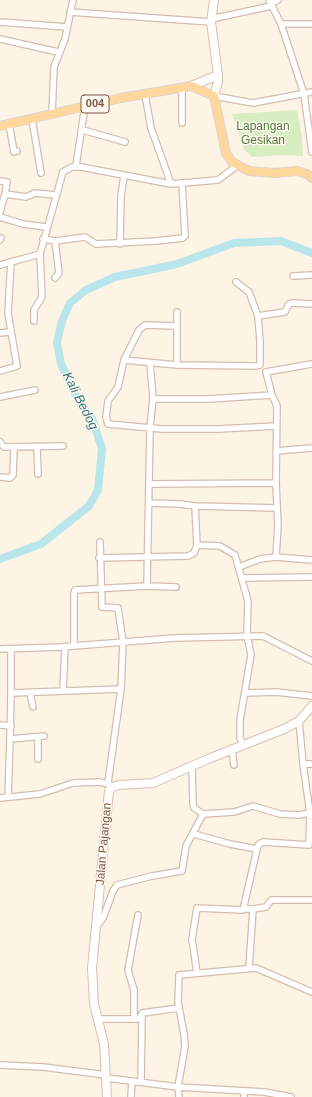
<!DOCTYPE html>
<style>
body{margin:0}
canvas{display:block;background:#fef4e6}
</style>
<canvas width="312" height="1097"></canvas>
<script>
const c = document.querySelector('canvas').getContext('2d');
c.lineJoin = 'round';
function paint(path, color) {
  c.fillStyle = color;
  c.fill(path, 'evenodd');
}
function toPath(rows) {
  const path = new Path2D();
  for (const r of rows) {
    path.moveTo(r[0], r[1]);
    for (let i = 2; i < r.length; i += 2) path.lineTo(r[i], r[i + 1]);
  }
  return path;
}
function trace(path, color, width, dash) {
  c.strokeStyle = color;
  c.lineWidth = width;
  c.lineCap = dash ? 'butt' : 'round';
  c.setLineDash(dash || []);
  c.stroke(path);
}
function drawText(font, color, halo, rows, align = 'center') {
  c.font = font + ' Arial,sans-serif';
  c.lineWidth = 3;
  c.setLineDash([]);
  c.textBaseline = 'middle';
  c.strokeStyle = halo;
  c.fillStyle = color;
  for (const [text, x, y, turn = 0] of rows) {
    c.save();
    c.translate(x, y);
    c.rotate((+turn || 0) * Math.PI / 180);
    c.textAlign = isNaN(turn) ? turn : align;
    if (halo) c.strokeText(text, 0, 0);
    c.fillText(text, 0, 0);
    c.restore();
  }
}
paint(toPath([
 [297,110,302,137,303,156,280,155,252,157,244,149,232,114]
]), '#d6eec2');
trace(toPath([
 [0,559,41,544,89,506,98,490,102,449,92,418,80,404,61,364,57,342,62,321,70,303,86,290,115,277,177,264,234,243,281,241,312,253]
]), '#b8e6eb', 8);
const street = toPath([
 [269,0,281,24,304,94,312,152],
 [270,4,278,0],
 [70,12,211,22],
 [211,19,271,6],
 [0,22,67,27],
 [281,24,312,24],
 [0,39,58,52],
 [182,88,182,123],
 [145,94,151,128,171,184],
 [214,96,253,103,312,92],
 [52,114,54,67,65,39,73,0],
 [32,119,41,173],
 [9,124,14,152,17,151],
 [83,130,125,142],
 [76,166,85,106],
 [0,181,7,182,5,194],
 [0,212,5,194,26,197,35,193,56,195],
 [0,217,23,224,46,227],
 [43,239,55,241,85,237,96,244,156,241,183,238,185,236,182,183],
 [0,240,1,238],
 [55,241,59,273,55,278],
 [120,244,121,196,124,176],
 [0,265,40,254,63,172,72,167,81,167,171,184,218,180,238,165],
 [293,276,312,275],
 [236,282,249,292,258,316],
 [177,312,177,365],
 [34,321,34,310,42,297,40,254],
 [176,326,145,325,139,330,124,360,118,387,108,401,106,417,108,424,162,429,218,429,276,426],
 [0,333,10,332],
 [124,360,177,365,257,366,260,365,260,341,258,316,285,312,289,304,292,303,312,304],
 [150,363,153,399],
 [0,371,17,366,8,313,11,262],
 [266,372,272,395,277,406,276,483,278,525,276,557,312,560],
 [266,372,312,364],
 [0,397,35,390],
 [0,442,4,447,63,446],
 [37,447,38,474],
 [276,451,312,448],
 [0,477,10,478,13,475,14,447],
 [149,484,276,483],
 [149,503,180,504,195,506,197,545],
 [195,506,277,508],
 [100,542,102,607,118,608,123,642,121,689,108,783],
 [99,558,188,556,194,553,197,545,220,546,235,555,248,601,247,635,251,655,240,720,240,738,243,745],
 [239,567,260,559,276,557],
 [242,578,312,577],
 [147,586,176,587],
 [74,646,74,593,75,590,147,586,150,428,153,399,208,399,272,395],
 [0,649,61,647,175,638,263,636,312,661],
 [11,649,11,693],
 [63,691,65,647],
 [30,693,33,707],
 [246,693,276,692,312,696],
 [299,721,303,764,312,764],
 [0,725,11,726],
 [38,737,38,759],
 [10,739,11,693,121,689],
 [232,749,234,765],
 [8,797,10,739,44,736],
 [0,798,40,794,73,783,99,782,109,784],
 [203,814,234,812,253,806,280,814,299,815,310,813],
 [194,834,230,844,257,849,243,910,197,908,192,939,197,973],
 [257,849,259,844,263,842,309,845,310,813,303,764],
 [244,909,253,909,249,968],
 [253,909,266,907,271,900,312,900],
 [97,926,103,918,113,891,117,885,152,876,182,871,186,846,203,814,194,808,193,804,192,766],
 [134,1018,134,990,128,970,138,915],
 [98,1019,139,1019,142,1013,179,1008],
 [0,1065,43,1067,106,1075],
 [107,1078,178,1087,264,1092,291,1097],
 [141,1082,142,1015],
 [131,1097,132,1081],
 [179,1097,178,1087,185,1046,184,1034,178,1002,179,975,256,968,312,992],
 [244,1097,244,1091]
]);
const secondary = toPath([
 [191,86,218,75],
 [214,96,218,82,218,75,211,22,214,0],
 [107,1097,104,1044,94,1004,92,968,109,791,112,787,119,785,153,783,208,759,284,729,299,721,312,706]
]);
const primary = toPath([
 [0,126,121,98,191,86,214,96,226,153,232,162,249,171,275,173,297,171,307,174,312,178]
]);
trace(street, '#d4bdad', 8);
trace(secondary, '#dabeac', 10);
trace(primary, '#ddd3cf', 10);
trace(street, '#fff', 5.5);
trace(secondary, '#fff', 8);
trace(primary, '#ffd69c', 8);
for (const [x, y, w] of [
 [95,104,28]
]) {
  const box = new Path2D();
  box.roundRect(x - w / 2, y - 9, w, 18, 3);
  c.fillStyle = '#fff8ee';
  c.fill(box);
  trace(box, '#7b5747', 1);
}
drawText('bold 11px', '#7b5747', null, [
 ["004",95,104]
]);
drawText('12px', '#527c3c', '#fff8ee', [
 ["Lapangan",263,127],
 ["Gesikan",263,141]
]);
drawText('12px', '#7b5747', '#fff8ee', [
 ["Jalan Pajangan",104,844,-85]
]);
drawText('italic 13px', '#397982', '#fff8ee', [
 ["Kali Bedog",80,401,63]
]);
</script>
